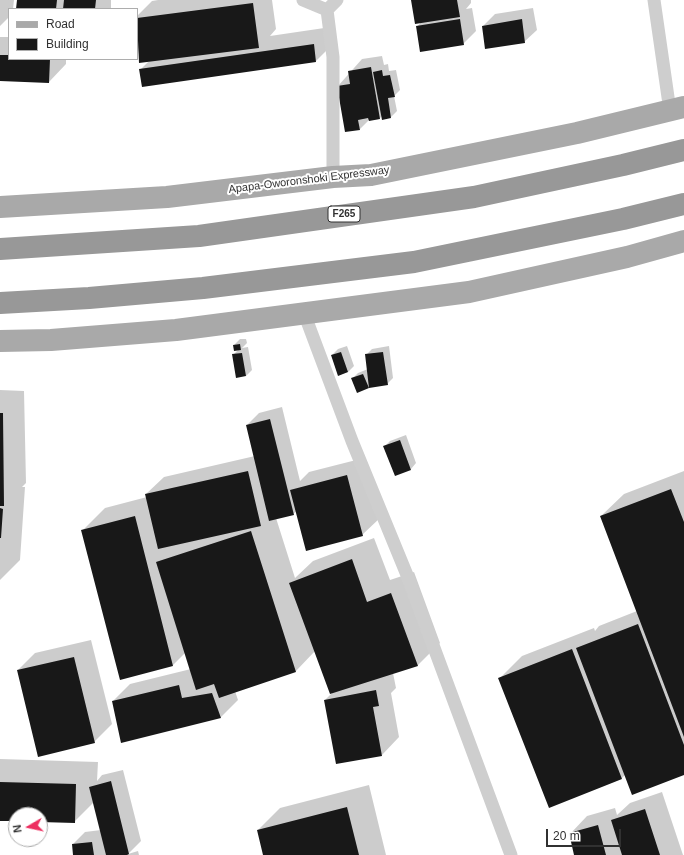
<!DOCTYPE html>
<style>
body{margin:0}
#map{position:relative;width:684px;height:855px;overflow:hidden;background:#fff;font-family:Arial,sans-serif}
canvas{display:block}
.legend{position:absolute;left:8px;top:8px;width:130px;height:52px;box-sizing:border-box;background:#fff;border:1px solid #adadad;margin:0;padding:5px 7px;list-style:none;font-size:12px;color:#313131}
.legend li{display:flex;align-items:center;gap:8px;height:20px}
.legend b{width:20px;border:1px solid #adadad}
.north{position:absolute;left:8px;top:807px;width:40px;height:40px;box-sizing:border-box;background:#fff;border:1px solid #adadad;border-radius:50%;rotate:261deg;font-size:11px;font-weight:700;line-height:16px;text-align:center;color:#313131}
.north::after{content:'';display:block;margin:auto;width:14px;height:18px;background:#ed2e60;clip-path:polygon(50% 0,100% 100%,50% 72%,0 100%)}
.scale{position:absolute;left:546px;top:829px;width:75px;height:18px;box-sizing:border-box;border:2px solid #313131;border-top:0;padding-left:5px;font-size:12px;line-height:14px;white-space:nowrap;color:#313131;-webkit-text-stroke:3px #fff;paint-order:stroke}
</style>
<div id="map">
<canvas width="684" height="855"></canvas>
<ul class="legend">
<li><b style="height:5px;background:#a9a9a9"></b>Road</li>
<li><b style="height:11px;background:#181818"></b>Building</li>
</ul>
<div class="north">N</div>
<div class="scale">20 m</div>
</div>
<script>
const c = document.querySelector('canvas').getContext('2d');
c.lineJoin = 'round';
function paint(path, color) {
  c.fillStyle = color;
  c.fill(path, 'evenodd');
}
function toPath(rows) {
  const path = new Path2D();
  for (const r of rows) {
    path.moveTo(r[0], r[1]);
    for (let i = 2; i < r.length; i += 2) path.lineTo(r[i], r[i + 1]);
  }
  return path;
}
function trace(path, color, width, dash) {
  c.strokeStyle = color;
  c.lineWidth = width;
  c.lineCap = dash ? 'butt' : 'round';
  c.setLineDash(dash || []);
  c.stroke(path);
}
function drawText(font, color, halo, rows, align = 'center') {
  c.font = font + ' Arial,sans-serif';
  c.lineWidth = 4;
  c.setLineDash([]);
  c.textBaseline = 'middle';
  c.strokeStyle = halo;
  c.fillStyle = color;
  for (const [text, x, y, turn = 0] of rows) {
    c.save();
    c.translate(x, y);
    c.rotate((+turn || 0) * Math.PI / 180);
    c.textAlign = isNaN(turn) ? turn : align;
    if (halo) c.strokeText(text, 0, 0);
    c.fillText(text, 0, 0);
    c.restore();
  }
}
paint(toPath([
 [0,0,14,0,13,9,9,9,9,17,0,26],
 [18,0,111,0,111,9,17,9],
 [158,0,272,0,276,29,270,36,331,27,334,43,316,61,142,86,140,70,149,61,140,62,137,39,137,16,152,1],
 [412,0,471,0,471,3,466,9,472,8,476,31,463,44,417,27,422,21],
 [533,8,537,30,524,42,483,26,495,14],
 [0,37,9,37,9,59,66,59,66,64,49,82,0,80],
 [382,56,384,65,388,64,389,71,396,70,400,90,394,96,397,111,391,117,382,116,379,119,369,120,360,129,338,86,362,59],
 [240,339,246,339,247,343,242,348,248,347,252,370,246,376,233,355,238,350,234,345],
 [347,346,354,366,348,372,339,375,332,355,338,349],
 [389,346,393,378,387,384,370,385,368,387,352,379,358,373,368,369,366,355,372,349],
 [0,390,24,391,26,483,22,487,25,487,20,560,0,580],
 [282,407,300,481,309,472,364,458,380,518,362,535,297,511,293,514,276,518,295,578,313,561,374,538,390,580,414,572,440,643,418,665,393,673,396,688,391,693,399,737,382,755,325,700,333,692,315,651,296,671,235,691,238,700,221,717,122,741,113,701,130,684,191,669,185,653,173,665,120,678,83,530,105,508,147,497,146,494,164,477,255,456,247,425,259,413],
 [406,435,416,463,411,469,384,447,390,441],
 [684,471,684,774,625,775,621,779,500,678,522,656,594,628,595,631,599,626,637,611,601,516,624,494],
 [91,640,112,724,94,742,18,670,35,653],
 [0,759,98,762,97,781,102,775,123,770,141,841,128,854,138,851,139,855,74,855,73,844,85,832,101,830,94,802,74,822,40,821,40,815,16,815,16,820,0,820],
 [369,785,386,855,264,855,258,830,280,808],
 [662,792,683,855,575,855,570,834,587,816,615,808,617,815,630,803]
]), '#0003');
paint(toPath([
 [17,0,57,0,56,9,16,9],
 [64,0,96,0,95,9,63,9],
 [411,0,457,0,460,17,415,24],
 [253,3,259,48,139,63,137,18],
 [460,19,464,45,420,52,416,26],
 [522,19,525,43,485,49,482,26],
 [314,44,316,62,142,87,139,69],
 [0,55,9,55,9,59,50,59,49,83,0,81],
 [371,67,380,119,369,121,368,118,358,120,360,130,345,132,337,86,350,84,348,71],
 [382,70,383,76,390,75,395,97,388,98,391,118,382,120,373,72],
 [240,344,241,350,234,351,233,345],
 [341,352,348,372,338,376,331,355],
 [383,352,388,385,369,388,365,354],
 [242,353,246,376,236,378,232,354],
 [363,374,369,388,357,393,351,378],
 [0,413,3,413,4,506,0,506],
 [270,419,294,515,269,521,246,425],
 [400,440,411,470,395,476,383,446],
 [248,471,261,526,158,549,145,494],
 [347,475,363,536,306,551,290,490],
 [671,489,684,522,684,737,600,516],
 [0,508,3,509,1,538,0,538],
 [135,516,173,666,120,680,81,530],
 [251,531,296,672,219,698,214,684,196,690,156,562],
 [352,559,367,602,391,593,418,666,330,694,289,583],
 [638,624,684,745,684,775,632,795,576,648],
 [572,649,622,779,549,808,498,678],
 [74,657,95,743,38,757,17,670],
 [179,685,182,698,212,693,221,718,121,743,112,701],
 [376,690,379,706,373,707,382,756,336,764,324,700],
 [111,781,129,854,127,855,106,855,89,787],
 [0,782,76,784,75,823,40,822,40,815,16,815,16,821,0,821],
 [347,807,359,855,263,855,257,830],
 [645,809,660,855,622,855,611,820],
 [598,825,606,855,574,855,569,833],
 [92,842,94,855,73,855,72,844]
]), '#181818');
trace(toPath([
 [303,0,327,10],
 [654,0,670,111],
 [333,177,333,57,327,10,337,0],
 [304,313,352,441,407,575,511,855]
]), '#cecece', 13);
trace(toPath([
 [0,207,167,197,333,177,371,175,577,133,684,107],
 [0,341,51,340,176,330,469,292,627,257,684,241]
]), '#a9a9a9', 22);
trace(toPath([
 [0,249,199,236,474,197,623,165,684,150],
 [0,303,89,298,203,288,414,262,623,219,684,204]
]), '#989898', 22);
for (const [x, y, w] of [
 [344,214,32]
]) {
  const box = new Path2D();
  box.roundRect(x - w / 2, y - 8, w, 16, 3);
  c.fillStyle = '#fff';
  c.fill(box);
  trace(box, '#313131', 1);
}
drawText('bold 10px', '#313131', null, [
 ["F265",344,214]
]);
drawText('11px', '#313131', '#fff', [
 ["Apapa-Oworonshoki Expressway",309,180,-7]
]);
</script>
